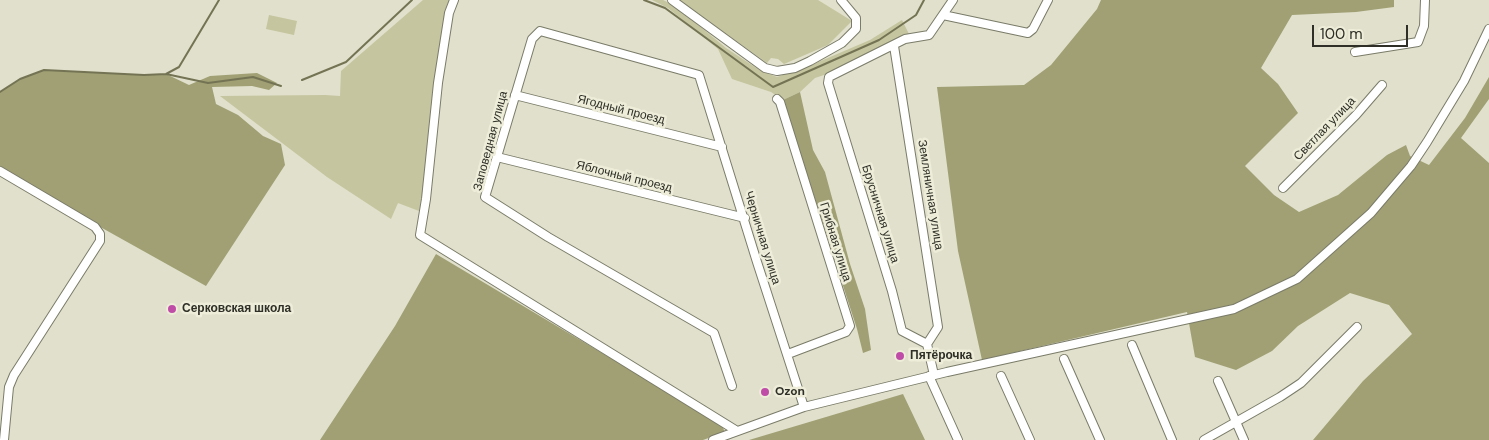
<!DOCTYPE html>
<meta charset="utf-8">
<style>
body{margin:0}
#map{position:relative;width:1489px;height:440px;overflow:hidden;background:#e0e0cc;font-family:"DM Sans",sans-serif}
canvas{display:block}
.scale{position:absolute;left:1312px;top:25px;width:96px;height:22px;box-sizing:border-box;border:2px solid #2f2f27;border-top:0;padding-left:6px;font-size:15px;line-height:18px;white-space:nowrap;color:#2f2f27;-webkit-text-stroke:4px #ededd9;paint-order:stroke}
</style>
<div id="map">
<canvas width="1489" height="440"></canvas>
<div class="scale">100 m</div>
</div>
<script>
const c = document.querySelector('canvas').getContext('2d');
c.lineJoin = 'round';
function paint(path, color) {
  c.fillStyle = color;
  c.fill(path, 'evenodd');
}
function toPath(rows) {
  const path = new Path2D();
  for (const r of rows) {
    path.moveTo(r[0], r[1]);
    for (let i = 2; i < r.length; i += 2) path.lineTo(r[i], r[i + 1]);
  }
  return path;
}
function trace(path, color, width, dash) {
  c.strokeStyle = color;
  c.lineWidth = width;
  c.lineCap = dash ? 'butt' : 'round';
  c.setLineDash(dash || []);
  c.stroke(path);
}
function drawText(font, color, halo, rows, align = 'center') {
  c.font = font + ' "DM Sans",sans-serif';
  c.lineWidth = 5;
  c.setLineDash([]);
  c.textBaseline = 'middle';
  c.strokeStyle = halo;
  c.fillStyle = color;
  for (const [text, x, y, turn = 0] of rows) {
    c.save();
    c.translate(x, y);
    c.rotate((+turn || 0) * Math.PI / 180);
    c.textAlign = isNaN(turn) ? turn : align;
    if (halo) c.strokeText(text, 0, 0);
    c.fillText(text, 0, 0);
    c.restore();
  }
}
paint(toPath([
 [423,0,449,0,446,8,425,178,419,211,398,203,391,219,327,177,220,96,325,95,340,96,341,71],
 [652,0,663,0,667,2,684,13,726,48,761,71,777,77,809,66,870,40,902,20,909,34,836,71,815,78,800,92,783,100,771,92,732,79,718,49,668,8],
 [679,0,818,0,852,21,828,45,784,64,778,59,771,58,767,63],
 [269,15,297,21,294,35,266,29]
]), '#c5c59f');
paint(toPath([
 [1101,0,1394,0,1394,7,1356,12,1292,15,1261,68,1278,84,1298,113,1245,166,1274,195,1299,212,1338,195,1387,155,1406,145,1410,156,1429,165,1465,118,1489,77,1489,99,1461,138,1489,163,1489,440,1313,440,1363,381,1412,334,1389,305,1350,293,1298,326,1272,351,1236,370,1195,357,1187,312,982,360,958,251,937,87,1024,85,1051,65,1097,9],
 [44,70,144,75,166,74,189,85,210,76,257,73,277,83,269,90,252,86,212,87,216,104,238,115,263,136,281,144,285,165,206,286,0,171,0,92,20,79],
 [800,92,813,150,825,172,850,264,865,309,871,350,863,353,857,329,783,100],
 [436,254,721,424,725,432,703,440,320,440,395,326],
 [903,394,925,440,749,440]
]), '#a0a074');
trace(toPath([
 [644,0,665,8,773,87,879,40,916,15,924,0],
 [166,74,208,83,253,77,281,86],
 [302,80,346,62,412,0],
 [0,92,20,79,44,70,144,75,166,74,179,67,219,0]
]), '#747454', 2);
const minor = toPath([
 [454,0,449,13,438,83,426,199,420,235,737,431],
 [672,0,765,68,777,71,795,68,810,61,842,43,856,29,856,18,841,0],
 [943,15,1028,33,1033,29,1048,0],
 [894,46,938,327,927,344],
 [1355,52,1418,42,1424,26,1425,0],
 [515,95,722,147],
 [777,99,780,102,850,326,846,332,788,354],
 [497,157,745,218],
 [0,171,95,227,100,234,100,241,14,375,9,387,4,440],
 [1283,188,1356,115,1382,85],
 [927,344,902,331,892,291,828,83,829,77,905,39,929,35,953,0],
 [927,344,934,375],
 [1132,345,1172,440],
 [1064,359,1100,440],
 [929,376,958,440],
 [1001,376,1030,440],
 [1218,381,1244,440],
 [732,386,714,333,548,237,485,197,532,39,540,31,699,75,757,262,804,407],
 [713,440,804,407,947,372,1234,309,1297,279,1371,213,1411,166,1427,142,1464,81,1489,29],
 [1204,440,1280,397,1301,383,1357,327]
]);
trace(minor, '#7a7b68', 10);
trace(minor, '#fff', 8);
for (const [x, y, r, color] of [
 [172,309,5,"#bf4da8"],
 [900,356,5,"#bf4da8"],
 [765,392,5,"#bf4da8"]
]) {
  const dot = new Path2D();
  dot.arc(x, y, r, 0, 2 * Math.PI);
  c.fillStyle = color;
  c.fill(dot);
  trace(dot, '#ededd9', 2);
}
drawText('12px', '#2f2f27', '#ededd9', [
 ["Ягодный проезд",621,110,14],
 ["Светлая улица",1325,129,-46],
 ["Заповедная улица",491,141,-75],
 ["Яблочный проезд",624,177,14],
 ["Земляничная улица",930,195,81],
 ["Брусничная улица",880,214,73],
 ["Черничная улица",762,238,73],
 ["Грибная улица",835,242,73]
]);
drawText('bold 12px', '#2f2f27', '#ededd9', [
 ["Серковская школа",182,309],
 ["Пятёрочка",910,356],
 ["Ozon",775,392]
], 'left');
</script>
